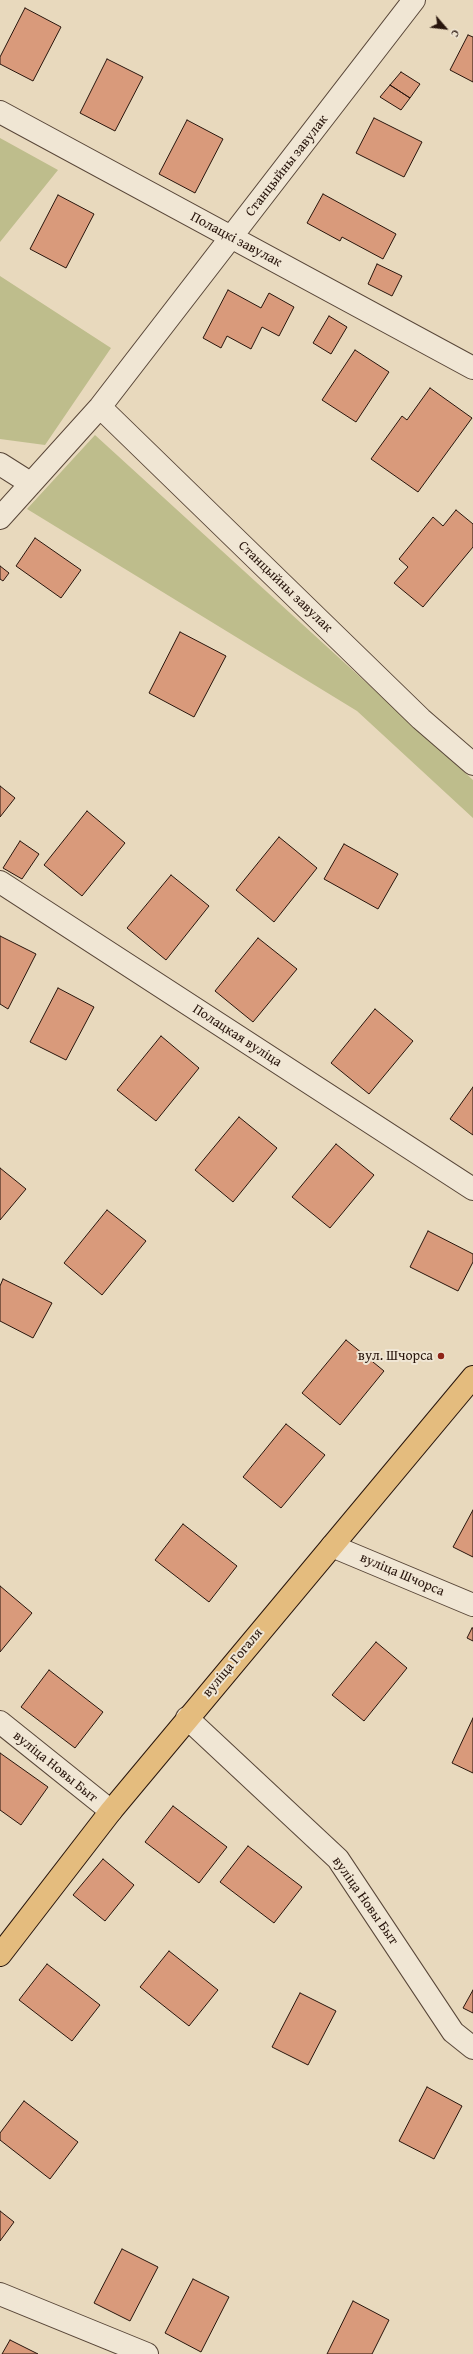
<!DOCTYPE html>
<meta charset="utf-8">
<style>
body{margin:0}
#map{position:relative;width:473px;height:2354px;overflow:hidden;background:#e8d9bd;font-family:"Gentium Book Plus",serif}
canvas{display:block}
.north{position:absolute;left:425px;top:8px;width:40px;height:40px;-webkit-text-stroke:3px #f0e6d4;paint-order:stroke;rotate:118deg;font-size:11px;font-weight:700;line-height:16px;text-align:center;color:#28150c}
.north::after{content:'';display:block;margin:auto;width:14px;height:18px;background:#28150c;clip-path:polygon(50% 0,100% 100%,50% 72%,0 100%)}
</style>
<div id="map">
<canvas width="473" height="2354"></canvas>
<div class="north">С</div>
</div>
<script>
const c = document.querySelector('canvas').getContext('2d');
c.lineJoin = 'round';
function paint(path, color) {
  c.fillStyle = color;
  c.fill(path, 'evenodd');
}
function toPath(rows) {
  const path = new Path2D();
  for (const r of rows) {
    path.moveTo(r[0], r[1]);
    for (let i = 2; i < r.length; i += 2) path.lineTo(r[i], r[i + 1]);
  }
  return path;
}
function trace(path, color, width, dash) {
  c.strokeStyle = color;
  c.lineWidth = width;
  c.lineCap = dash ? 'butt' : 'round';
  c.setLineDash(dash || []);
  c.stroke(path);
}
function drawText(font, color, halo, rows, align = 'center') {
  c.font = font + ' "Gentium Book Plus",serif';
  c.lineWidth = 4;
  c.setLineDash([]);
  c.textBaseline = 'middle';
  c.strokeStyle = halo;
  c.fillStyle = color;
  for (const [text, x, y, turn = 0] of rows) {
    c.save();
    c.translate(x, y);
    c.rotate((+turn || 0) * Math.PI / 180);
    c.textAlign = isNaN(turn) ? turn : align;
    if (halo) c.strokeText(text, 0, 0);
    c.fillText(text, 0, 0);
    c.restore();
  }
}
paint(toPath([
 [0,138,58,170,0,242],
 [0,276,111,348,45,445,0,439],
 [95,435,473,780,473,818,357,711,27,509]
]), '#bebd8c');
const building = toPath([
 [25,8,61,27,33,81,0,64,0,57,25,8],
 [468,35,473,37,473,82,450,70,468,35],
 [107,59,143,77,115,131,80,113,107,59],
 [401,72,420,84,410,98,390,85,401,72],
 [390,85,410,98,401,110,380,97,390,85],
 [374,118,422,142,404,177,356,153,374,118],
 [187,120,223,139,195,193,159,174,187,120],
 [323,194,396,234,383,259,342,237,340,241,307,223,323,194],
 [58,195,94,214,66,268,30,249,58,195],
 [377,264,402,276,392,296,368,284,377,264],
 [228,290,261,308,269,293,294,307,279,336,262,327,251,349,227,336,221,348,203,338,228,290],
 [329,316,347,327,331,354,313,343,329,316],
 [355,350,389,372,356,422,322,400,355,350],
 [430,388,472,418,418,492,371,459,402,416,407,420,430,388],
 [456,510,473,524,473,547,423,607,394,583,408,567,399,559,433,517,443,526,456,510],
 [35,538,81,570,61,598,16,566,35,538],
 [0,566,9,573,3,581,0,579,0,566],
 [180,632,226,656,194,717,149,693,180,632],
 [0,786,15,798,0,817,0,786],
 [87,811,125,843,82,896,44,865,87,811],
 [279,837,317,868,274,922,236,890,279,837],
 [20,841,39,854,22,879,3,868,20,841],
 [344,844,398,874,378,909,324,879,344,844],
 [171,875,209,906,166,960,127,928,171,875],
 [0,936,36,954,8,1009,0,1004,0,936],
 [258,938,297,969,253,1022,215,991,258,938],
 [58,988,94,1007,66,1060,30,1042,58,988],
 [375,1009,413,1041,369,1094,331,1063,375,1009],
 [161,1036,199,1068,156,1121,117,1090,161,1036],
 [473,1087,473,1135,450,1119,473,1087],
 [239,1117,277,1148,233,1202,195,1170,239,1117],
 [336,1144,374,1175,330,1228,292,1197,336,1144],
 [0,1168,26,1189,0,1220,0,1168],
 [107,1210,146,1241,102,1295,64,1263,107,1210],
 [428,1231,473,1254,473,1262,458,1291,410,1267,428,1231],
 [3,1279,52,1303,33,1338,0,1321,0,1286,3,1279],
 [346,1340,384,1371,340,1425,302,1393,346,1340],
 [286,1424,325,1455,281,1508,243,1477,286,1424],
 [473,1510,473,1557,453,1547,473,1510],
 [183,1524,237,1566,209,1602,155,1560,183,1524],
 [0,1586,32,1613,0,1652,0,1586],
 [472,1628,473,1628,473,1641,467,1638,472,1628],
 [376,1642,407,1668,364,1721,332,1695,376,1642],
 [49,1670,103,1712,75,1748,21,1707,49,1670],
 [473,1718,473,1773,452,1763,473,1718],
 [0,1753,48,1787,21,1825,0,1810,0,1753],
 [173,1806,227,1847,199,1883,145,1842,173,1806],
 [248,1846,302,1887,274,1923,220,1882,248,1846],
 [103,1859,134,1885,105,1921,73,1895,103,1859],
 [169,1951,218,1990,189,2026,140,1987,169,1951],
 [47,1964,100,2005,72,2041,19,2000,47,1964],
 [473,1990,473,2013,463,2008,473,1990],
 [300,1993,336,2011,308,2065,272,2047,300,1993],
 [427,2087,462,2106,434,2159,399,2141,427,2087],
 [24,2101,78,2142,50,2179,0,2140,0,2133,24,2101],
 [0,2211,14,2222,0,2241,0,2211],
 [122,2249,158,2267,130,2321,94,2303,122,2249],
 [193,2279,229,2297,201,2352,165,2333,193,2279],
 [353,2301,389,2320,372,2354,327,2354,353,2301],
 [10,2340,38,2354,2,2354,10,2340]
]);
paint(building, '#d99a7b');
trace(building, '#28150c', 1);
const minor = toPath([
 [0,112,473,368],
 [100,407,421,719,473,764],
 [0,464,30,483],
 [0,518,100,407,414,0],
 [0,882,473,1189],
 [332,1546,473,1605],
 [187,1718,338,1859,453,2032,473,2048],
 [0,1722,111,1811],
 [0,2294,147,2354]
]);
const major = toPath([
 [0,1955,111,1811,473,1377]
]);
trace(minor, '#584638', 24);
trace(major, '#28150c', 24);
trace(minor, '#f0e6d4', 22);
trace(major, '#e4bc7e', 22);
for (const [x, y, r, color] of [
 [441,1356,4,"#8f2418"]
]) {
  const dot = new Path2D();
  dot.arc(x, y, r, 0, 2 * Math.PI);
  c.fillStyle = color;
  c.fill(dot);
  trace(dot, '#f0e6d4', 1.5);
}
drawText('14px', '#28150c', '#f0e6d4', [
 ["Станцыйны завулак",287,166,-52],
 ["Полацкі завулак",236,240,28],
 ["Станцыйны завулак",285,587,44],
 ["Полацкая вуліца",237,1036,33],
 ["вуліца Шчорса",402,1575,23],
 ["вуліца Гогаля",233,1663,-50],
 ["вуліца Новы Быт",55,1767,39],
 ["вуліца Новы Быт",365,1901,55]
]);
drawText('14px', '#28150c', '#f0e6d4', [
 ["вул. Шчорса",433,1356]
], 'right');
</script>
